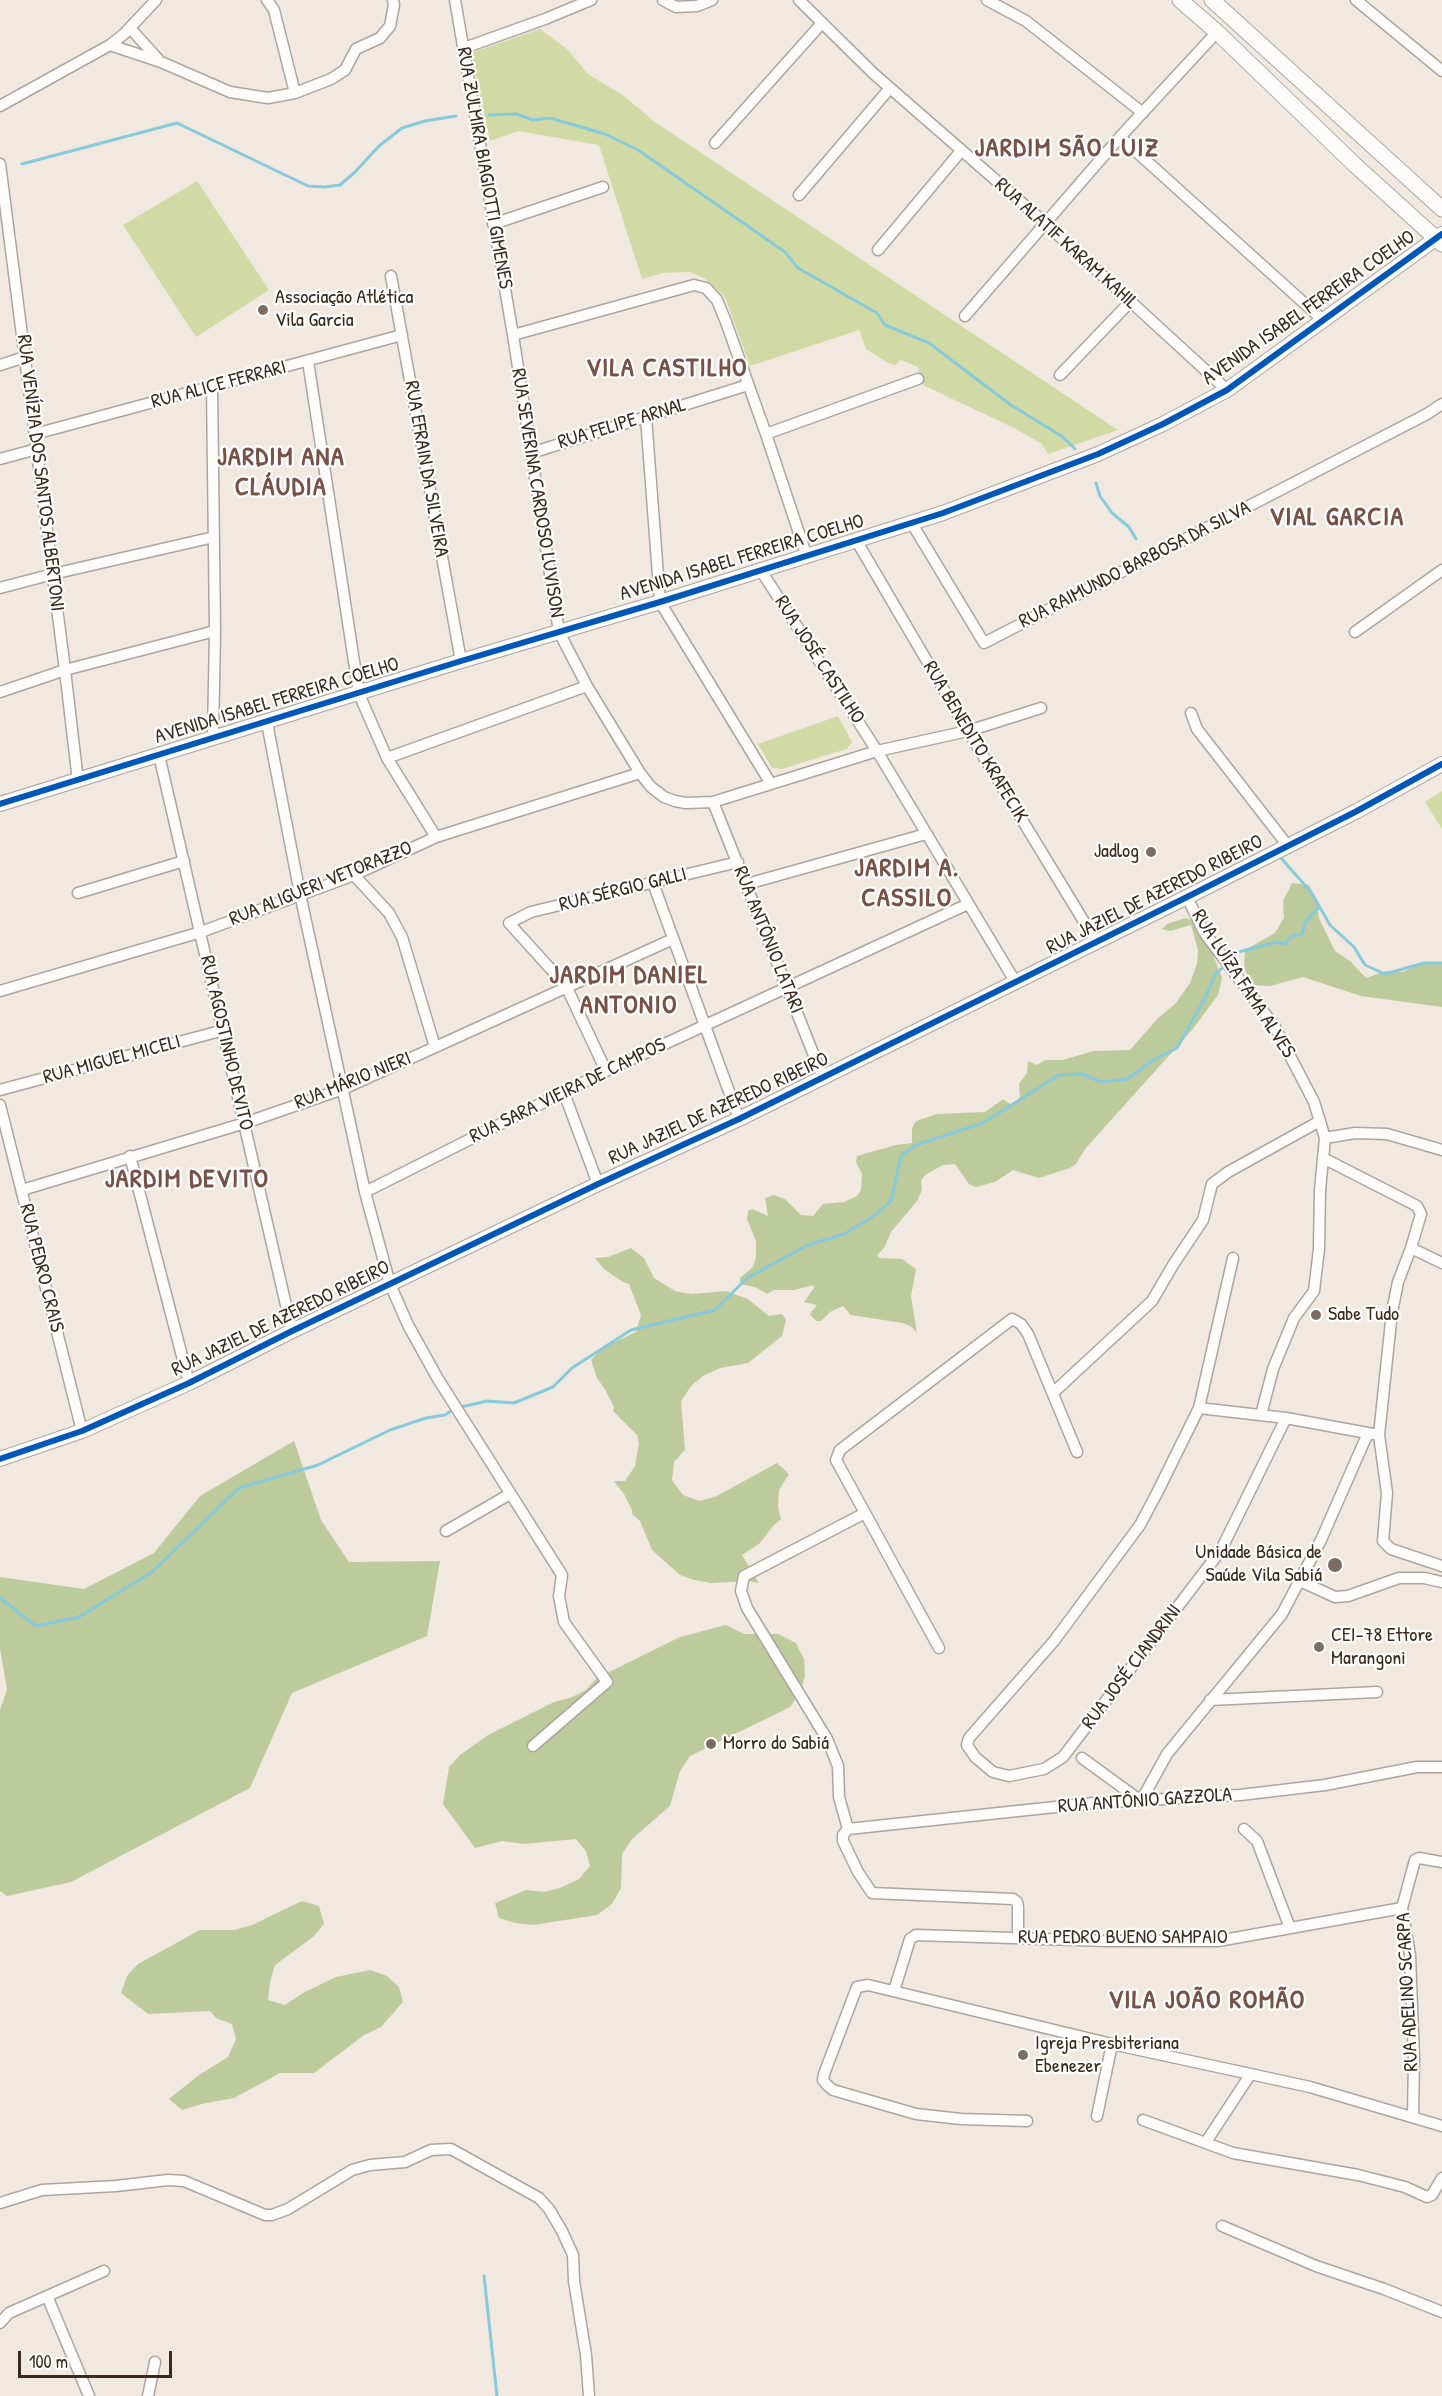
<!DOCTYPE html>
<meta charset="utf-8">
<style>
body{margin:0}
#map{position:relative;width:1442px;height:2396px;overflow:hidden;background:#f1e9e0;font-family:"Patrick Hand",sans-serif}
canvas{display:block}
.scale{position:absolute;left:18px;top:2351px;width:154px;height:27px;box-sizing:border-box;border:3px solid #3b2a1e;border-top:0;padding-left:8px;font-size:18px;line-height:21px;white-space:nowrap;color:#3b2a1e;-webkit-text-stroke:4px #fff;paint-order:stroke}
</style>
<div id="map">
<canvas width="1442" height="2396"></canvas>
<div class="scale">100 m</div>
</div>
<script>
const c = document.querySelector('canvas').getContext('2d');
c.lineJoin = 'round';
function paint(path, color) {
  c.fillStyle = color;
  c.fill(path, 'evenodd');
}
function toPath(rows) {
  const path = new Path2D();
  for (const r of rows) {
    path.moveTo(r[0], r[1]);
    for (let i = 2; i < r.length; i += 2) path.lineTo(r[i], r[i + 1]);
  }
  return path;
}
function trace(path, color, width, dash) {
  c.strokeStyle = color;
  c.lineWidth = width;
  c.lineCap = dash ? 'butt' : 'round';
  c.setLineDash(dash || []);
  c.stroke(path);
}
function drawText(font, color, halo, rows, align = 'center') {
  c.font = font + ' "Patrick Hand",sans-serif';
  c.lineWidth = 4.5;
  c.setLineDash([]);
  c.textBaseline = 'middle';
  c.strokeStyle = halo;
  c.fillStyle = color;
  for (const [text, x, y, turn = 0] of rows) {
    c.save();
    c.translate(x, y);
    c.rotate((+turn || 0) * Math.PI / 180);
    c.textAlign = isNaN(turn) ? turn : align;
    if (halo) c.strokeText(text, 0, 0);
    c.fillText(text, 0, 0);
    c.restore();
  }
}
paint(toPath([
 [540,29,567,49,588,74,624,96,655,122,1118,430,1048,454,1042,444,1014,428,923,385,918,367,901,360,895,365,888,363,866,349,859,330,750,366,725,297,704,278,690,272,663,273,642,279,599,145,518,131,490,141,471,53],
 [197,181,269,290,196,337,123,225],
 [838,716,852,742,847,749,782,769,772,768,758,744],
 [1442,791,1442,829,1425,802]
]), '#d1daa4');
paint(toPath([
 [1292,883,1309,885,1317,901,1319,918,1335,951,1350,961,1366,978,1386,971,1403,972,1420,964,1442,963,1442,1007,1361,996,1303,977,1270,986,1252,985,1244,968,1245,950,1275,933,1284,918,1283,901],
 [1185,918,1191,920,1212,952,1222,978,1218,995,1192,1030,1085,1149,1076,1164,1070,1168,1039,1178,1013,1170,995,1182,976,1187,969,1184,955,1164,943,1165,925,1175,921,1181,922,1190,917,1201,891,1232,884,1248,877,1255,880,1258,902,1259,916,1269,911,1296,917,1333,912,1327,903,1323,851,1315,843,1306,830,1312,821,1321,816,1321,810,1314,817,1305,804,1302,814,1288,813,1285,794,1290,774,1290,767,1294,755,1287,740,1284,740,1278,753,1267,756,1257,756,1241,747,1219,748,1211,752,1209,768,1216,765,1198,774,1195,785,1199,801,1215,813,1216,823,1204,844,1202,857,1196,861,1190,862,1174,856,1162,857,1156,896,1145,912,1143,912,1128,916,1121,937,1114,985,1112,1003,1099,1010,1104,1017,1102,1020,1097,1019,1084,1027,1073,1028,1061,1037,1065,1045,1060,1062,1060,1094,1051,1130,1050,1158,1018,1175,1004,1190,983,1197,964,1198,950,1191,925,1170,931,1162,929,1167,924],
 [631,1248,644,1258,654,1278,675,1291,691,1294,726,1291,748,1299,769,1316,782,1314,786,1320,782,1336,748,1363,720,1368,703,1376,691,1386,681,1401,685,1450,674,1462,672,1480,683,1495,699,1501,715,1497,777,1463,789,1474,779,1490,778,1507,781,1519,773,1526,760,1543,742,1555,759,1583,748,1581,711,1583,694,1580,680,1575,652,1550,640,1521,632,1514,632,1510,624,1494,614,1481,625,1481,635,1466,639,1443,637,1435,613,1411,614,1407,606,1391,597,1378,591,1360,602,1348,636,1332,641,1315,629,1284,623,1282,604,1269,595,1258,608,1257],
 [294,1441,321,1520,349,1562,440,1561,427,1636,292,1693,250,1788,71,1882,7,1896,0,1891,0,1710,7,1689,0,1649,0,1577,84,1589,154,1553,200,1496],
 [726,1625,744,1634,778,1634,796,1643,804,1659,805,1676,800,1692,790,1707,690,1756,680,1771,670,1806,632,1839,622,1854,621,1888,612,1904,597,1915,533,1925,515,1923,499,1918,495,1903,526,1890,544,1892,560,1888,579,1879,590,1866,586,1851,576,1839,524,1844,502,1841,475,1848,443,1804,449,1767,460,1755,488,1735,554,1702,570,1698,586,1690,597,1678,680,1637],
 [302,1901,319,1906,324,1924,313,1937,275,1965,270,1982,268,2000,285,2005,303,1993,336,1977,370,1970,387,1976,399,1987,403,2002,381,2027,364,2035,314,2073,280,2073,234,2098,202,2104,182,2110,169,2099,199,2075,228,2057,236,2039,232,2024,216,2018,210,2011,148,2014,121,1993,127,1976,138,1964,200,1930,234,1930,252,1925]
]), '#bcca9c');
trace(toPath([
 [489,115,516,114,533,120,550,118,605,134,638,150,785,252,798,268,877,313,885,325,929,343,1011,405,1063,437,1075,449],
 [22,164,177,123,308,186,324,187,340,185,355,172,379,146,402,128,425,121,456,116],
 [1096,483,1100,496,1112,513,1129,527,1136,539],
 [1281,858,1311,892,1330,925,1354,947,1365,965,1385,974,1424,963,1442,963],
 [461,1407,487,1401,514,1403,553,1387,572,1368,631,1330,715,1310,747,1278,808,1245,844,1234,874,1216,891,1201,901,1156,916,1145,983,1123,1059,1075,1082,1074,1101,1082,1127,1079,1155,1059,1177,1048,1205,998,1215,975,1238,952,1277,942,1285,944,1292,936,1302,934,1306,921,1319,907],
 [0,1598,36,1626,79,1617,152,1572,239,1488,318,1465,390,1430,426,1418,445,1415,454,1409],
 [484,2276,497,2396]
]), '#87cadb', 3);
const minor = toPath([
 [267,0,274,10,295,93],
 [455,0,513,335,559,632,587,686,640,773,651,787,664,797,675,801,686,803,713,802,877,751,968,731,1041,708],
 [663,0,676,7,697,6,712,0],
 [799,0,874,74,1045,223,1227,390],
 [987,0,1026,21,1143,113],
 [1356,0,1442,71],
 [130,28,158,59],
 [110,45,161,62,230,92,268,98,295,93,331,79,345,70,356,49,380,38,390,26,394,5,393,0],
 [464,48,545,19,591,0],
 [0,106,110,45,124,34,156,0],
 [1120,137,1324,321],
 [715,143,822,23],
 [0,164,65,670,78,781],
 [799,195,890,88],
 [493,224,603,187],
 [878,250,961,151],
 [391,276,461,661],
 [965,316,1120,137,1217,32],
 [513,335,694,285,706,288,717,300,726,322,766,434,806,554],
 [308,361,359,694,387,758,436,837],
 [0,365,25,357],
 [1060,375,1130,302],
 [212,386,215,631,213,737],
 [646,417,660,602,771,784],
 [35,434,402,335],
 [766,434,918,379],
 [531,453,748,385],
 [0,459,37,449],
 [911,522,984,643,1427,414,1442,404],
 [856,540,968,731,1097,943],
 [760,569,877,751,1016,983],
 [0,588,53,574,214,537],
 [1355,632,1442,570],
 [0,692,65,670,215,631],
 [1191,713,1197,729,1288,846],
 [267,723,300,894,365,1192,390,1284,408,1325,438,1379,562,1575,559,1596,564,1622,607,1682,533,1746],
 [159,755,292,1331],
 [387,758,587,686],
 [713,802,823,1078],
 [354,875,389,913,402,937,435,1047],
 [653,883,739,1119],
 [747,884,926,834],
 [78,893,184,861],
 [1187,897,1204,932,1275,1027,1314,1102,1325,1138,1320,1190,1319,1249,1314,1291,1294,1318,1273,1369,1261,1415],
 [0,991,201,932,354,875,436,837,640,773],
 [606,1071,566,986,509,923,531,912,738,862],
 [0,1090,224,1030],
 [564,1093,598,1184],
 [0,1105,82,1431],
 [1325,1138,1355,1133,1387,1134,1442,1150],
 [130,1156,189,1383],
 [1323,1158,1417,1206,1421,1214,1411,1248,1442,1263],
 [22,1190,245,1123,343,1089,673,939],
 [365,1192,606,1071,968,904],
 [1411,1248,1398,1282,1392,1312,1379,1435,1387,1493,1383,1541,1391,1549,1442,1566],
 [1233,1258,1199,1408,1158,1491,1140,1525,1054,1641,969,1738,967,1745,975,1757,993,1772,1009,1776,1044,1769,1063,1757,1221,1550,1286,1418],
 [1054,1392,1152,1301,1173,1265,1203,1220,1212,1184,1228,1172,1320,1121],
 [1199,1408,1286,1418,1373,1434],
 [446,1531,510,1494],
 [1300,1581,1335,1597,1348,1596,1399,1578,1424,1578,1442,1582],
 [939,1648,836,1460,840,1450,1012,1319,1021,1324,1028,1334,1077,1452],
 [1210,1700,1377,1692],
 [1082,1758,1141,1801,1167,1754,1282,1614,1321,1540,1368,1433],
 [848,1829,1093,1803,1240,1795,1325,1785,1417,1767,1442,1767],
 [848,1829,839,1797,838,1766,827,1739,747,1608,741,1591,744,1576,865,1513],
 [848,1829,843,1835,843,1841,858,1872,872,1893,1013,1899,1017,1902,1018,1907,1018,1937],
 [1244,1829,1257,1841,1290,1928],
 [894,1991,910,1939,916,1935,1107,1941,1218,1941,1402,1908],
 [1097,2116,1112,2044],
 [1413,2117,1414,2058,1410,1955,1402,1908,1415,1860,1419,1858,1442,1862],
 [1143,2120,1233,2153,1358,2175,1405,2187,1427,2197,1432,2195,1442,2178],
 [1027,2121,961,2119,916,2114,833,2090,827,2085,823,2080,824,2074,857,1987,868,1985,1112,2044,1310,2087,1442,2126],
 [1206,2142,1250,2075],
 [0,2203,42,2190,116,2186,168,2180,184,2181,265,2215,272,2215,288,2209,352,2170,370,2165,405,2162,431,2150,451,2149,539,2198,549,2209,562,2231,573,2255,574,2281,586,2355,589,2396],
 [1222,2226,1316,2266,1384,2289,1442,2312],
 [47,2296,89,2396],
 [0,2323,9,2313,104,2271],
 [148,2396,155,2362]
]);
const tertiary = toPath([
 [0,804,461,661,660,602,943,513,1098,454,1163,424,1227,390,1442,234],
 [0,1459,82,1431,189,1383,292,1331,598,1184,739,1119,1187,897,1357,811,1442,764]
]);
const secondary = toPath([
 [1180,0,1217,32,1355,165,1442,244],
 [1212,0,1442,209]
]);
trace(minor, '#aca59f', 13);
trace(tertiary, '#aca59f', 16);
trace(secondary, '#aca59f', 17);
trace(minor, '#fdfcfa', 10);
trace(tertiary, '#fdfcfa', 14);
trace(secondary, '#fdfcfa', 15);
trace(toPath([
 [0,804,461,661,660,602,943,513,1098,454,1163,424,1227,390,1442,234],
 [0,1459,82,1431,189,1383,292,1331,598,1184,739,1119,1187,897,1357,811,1442,764]
]), '#0057b8', 6);
for (const [x, y, r, color] of [
 [263,310,6,"#7b6d62"],
 [1151,852,6,"#7b6d62"],
 [1316,1315,6,"#7b6d62"],
 [1335,1565,8,"#7b6d62"],
 [1319,1647,6,"#7b6d62"],
 [711,1744,6,"#7b6d62"],
 [1023,2055,6,"#7b6d62"]
]) {
  const dot = new Path2D();
  dot.arc(x, y, r, 0, 2 * Math.PI);
  c.fillStyle = color;
  c.fill(dot);
  trace(dot, '#fff', 2);
}
drawText('20px', '#3b2a1e', '#fff', [
 ["RUA ZULMIRA BIAGIOTTI GIMENES",484,168,80],
 ["RUA ALATIF KARAM KAHIL",1066,244,42],
 ["AVENIDA ISABEL FERREIRA COELHO",1309,308,-35],
 ["RUA ALICE FERRARI",219,385,-15],
 ["RUA FELIPE ARNAL",622,424,-17],
 ["RUA EFRAIN DA SILVEIRA",426,469,80],
 ["RUA VENÍZIA DOS SANTOS ALBERTONI",40,473,83],
 ["RUA SEVERINA CARDOSO LUVISON",537,493,81],
 ["AVENIDA ISABEL FERREIRA COELHO",742,558,-17],
 ["RUA RAIMUNDO BARBOSA DA SILVA",1135,565,-27],
 ["RUA JOSÉ CASTILHO",819,660,57],
 ["AVENIDA ISABEL FERREIRA COELHO",277,701,-17],
 ["RUA BENEDITO KRAFECIK",975,742,59],
 ["RUA ALIGUERI VETORAZZO",321,884,-22],
 ["RUA SÉRGIO GALLI",623,890,-14],
 ["RUA JAZIEL DE AZEREDO RIBEIRO",1155,895,-27],
 ["RUA ANTÔNIO LATARI",768,940,68],
 ["RUA LUÍZA FAMA ALVES",1243,984,57],
 ["RUA AGOSTINHO DEVITO",226,1043,77],
 ["RUA MIGUEL MICELI",112,1060,-15],
 ["RUA MÁRIO NIERI",353,1081,-22],
 ["RUA SARA VIEIRA DE CAMPOS",568,1091,-26],
 ["RUA JAZIEL DE AZEREDO RIBEIRO",719,1109,-25],
 ["RUA PEDRO CRAIS",41,1268,76],
 ["RUA JAZIEL DE AZEREDO RIBEIRO",281,1319,-26],
 ["RUA JOSÉ CIANDRINI",1132,1667,-53],
 ["RUA ANTÔNIO GAZZOLA",1145,1801,-4],
 ["RUA PEDRO BUENO SAMPAIO",1123,1938],
 ["RUA ADELINO SCARPA",1408,1992,-93]
]);
drawText('20px', '#3b2a1e', '#fff', [
 ["Associação Atlética",275,298],
 ["Vila Garcia",275,321],
 ["Jadlog",1139,852,"right"],
 ["Sabe Tudo",1328,1315],
 ["Unidade Básica de",1322,1553,"right"],
 ["Saúde Vila Sabiá",1322,1576,"right"],
 ["CEI-78 Ettore",1331,1636],
 ["Marangoni",1331,1659],
 ["Morro do Sabiá",723,1744],
 ["Igreja Presbiteriana",1035,2044],
 ["Ebenezer",1035,2067]
], 'left');
c.letterSpacing = '1.5px';
drawText('bold 26px', '#785147', '#fff', [
 ["JARDIM SÃO LUIZ",1067,149],
 ["VILA CASTILHO",667,369],
 ["JARDIM ANA",281,458],
 ["CLÁUDIA",281,488],
 ["VIAL GARCIA",1337,518],
 ["JARDIM A.",907,869],
 ["CASSILO",907,899],
 ["JARDIM DANIEL",629,976],
 ["ANTONIO",629,1006],
 ["JARDIM DEVITO",187,1180],
 ["VILA JOÃO ROMÃO",1207,2001]
]);
c.letterSpacing = '0px';
</script>
